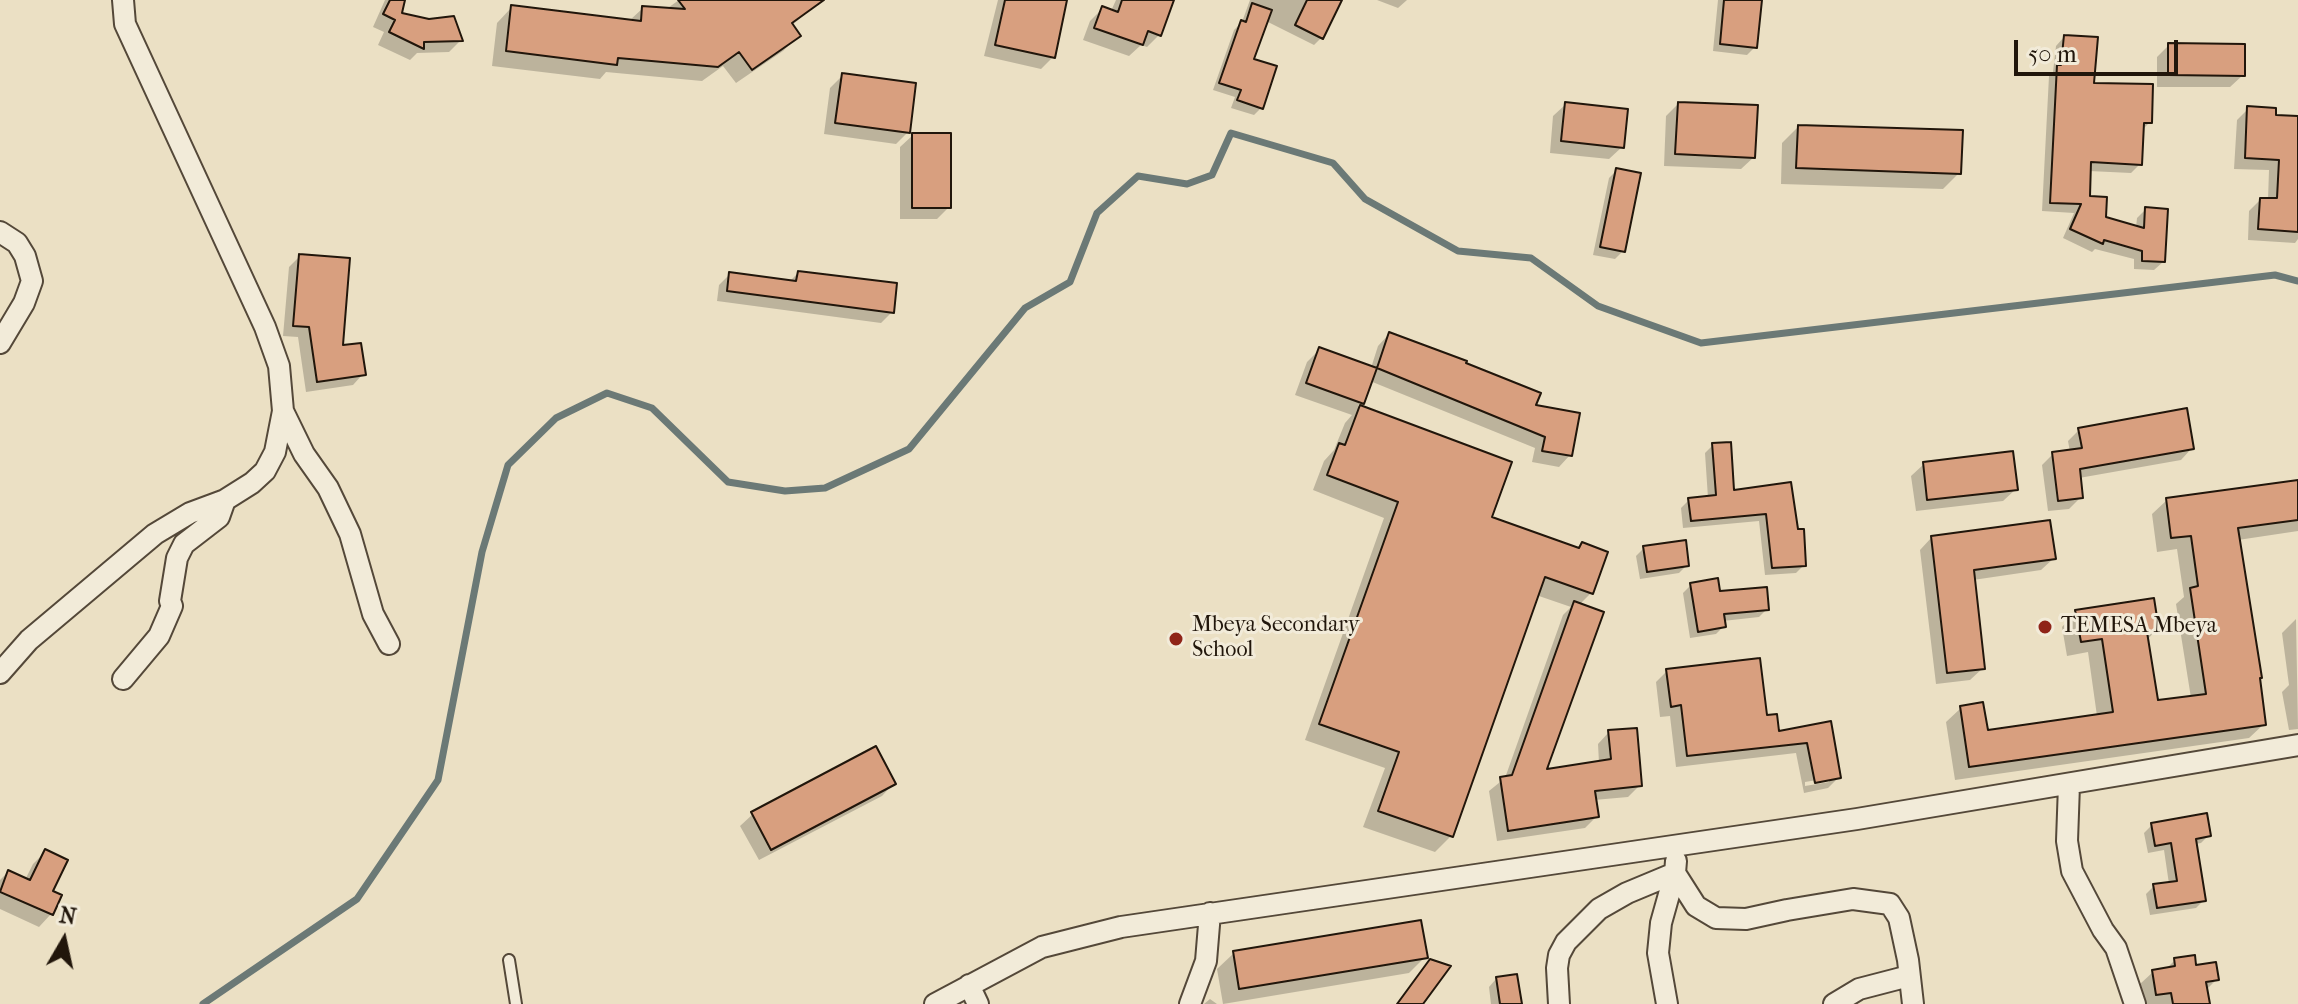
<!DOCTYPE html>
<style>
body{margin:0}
#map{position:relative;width:2298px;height:1004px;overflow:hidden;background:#ebe0c4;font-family:"IM FELL French Canon",serif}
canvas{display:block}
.north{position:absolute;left:24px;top:900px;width:80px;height:80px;-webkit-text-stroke:6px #f2ebd9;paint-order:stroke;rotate:9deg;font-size:22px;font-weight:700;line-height:32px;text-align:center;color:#21160b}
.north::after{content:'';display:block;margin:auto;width:28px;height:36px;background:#21160b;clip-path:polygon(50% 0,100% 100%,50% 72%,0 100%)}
.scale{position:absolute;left:2014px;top:40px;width:164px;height:36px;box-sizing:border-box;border:4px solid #21160b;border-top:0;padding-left:10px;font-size:24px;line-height:28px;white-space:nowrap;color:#21160b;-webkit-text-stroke:6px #f2ebd9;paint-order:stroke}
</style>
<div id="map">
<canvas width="2298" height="1004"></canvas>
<div class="north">N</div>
<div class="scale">50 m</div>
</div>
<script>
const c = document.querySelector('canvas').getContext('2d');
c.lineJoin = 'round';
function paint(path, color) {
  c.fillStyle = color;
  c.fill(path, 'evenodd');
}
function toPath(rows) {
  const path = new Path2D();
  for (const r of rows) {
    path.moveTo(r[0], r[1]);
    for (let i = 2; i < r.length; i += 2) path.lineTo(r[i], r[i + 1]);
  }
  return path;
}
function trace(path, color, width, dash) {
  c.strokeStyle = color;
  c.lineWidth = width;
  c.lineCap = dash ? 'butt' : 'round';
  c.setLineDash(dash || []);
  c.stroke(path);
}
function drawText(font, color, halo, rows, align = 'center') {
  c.font = font + ' "IM FELL French Canon",serif';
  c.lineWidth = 6;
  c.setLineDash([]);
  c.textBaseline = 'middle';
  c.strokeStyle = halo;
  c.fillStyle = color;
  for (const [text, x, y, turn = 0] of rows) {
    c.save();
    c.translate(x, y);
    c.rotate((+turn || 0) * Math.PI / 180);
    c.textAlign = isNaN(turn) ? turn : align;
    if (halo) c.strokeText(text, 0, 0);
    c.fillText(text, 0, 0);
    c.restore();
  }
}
paint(toPath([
 [385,0,403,0,400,14,461,40,449,52,417,53,410,60,378,45,384,32,373,27],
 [679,0,822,0,791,26,798,36,783,51,736,83,723,66,702,81,606,72,600,79,492,66,497,23,512,7,629,21,643,8,665,10],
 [998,0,1055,0,1053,57,1041,69,984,56],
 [1116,0,1169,0,1159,35,1147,47,1141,45,1129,56,1083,40,1090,21,1103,8,1111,11],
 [1250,0,1340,0,1321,38,1314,45,1266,21,1252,61,1261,108,1254,115,1231,108,1235,97,1213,90,1234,30,1242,22],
 [1377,0,1407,0,1398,8],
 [1718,0,1760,0,1755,47,1747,55,1713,51],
 [2064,37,2092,85,2150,122,2141,131,2140,164,2131,173,2089,171,2088,198,2104,219,2136,228,2137,218,2146,209,2163,262,2154,270,2134,269,2134,259,2095,249,2092,252,2063,238,2074,213,2042,211,2049,76,2053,72,2056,46],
 [2169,45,2243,75,2230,87,2157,87,2157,57],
 [842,76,908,132,896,144,824,134,830,88],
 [1566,104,1622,147,1609,159,1550,153,1553,116],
 [1678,104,1754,157,1741,169,1664,166,1666,116],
 [2248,109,2273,117,2298,118,2298,239,2295,243,2248,240,2249,211,2260,200,2268,200,2269,170,2234,169,2237,120],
 [1798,127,1959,173,1943,189,1781,184,1782,143],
 [913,135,949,207,937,219,900,219,900,147],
 [1617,170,1623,251,1615,259,1593,255,1609,178],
 [300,256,341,348,363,374,353,385,306,392,298,337,283,336,289,267],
 [798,273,892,312,881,323,717,301,719,285,730,274,789,282],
 [1389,334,1464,364,1533,407,1570,455,1559,467,1532,462,1535,448,1370,381,1358,406,1510,463,1490,518,1577,549,1582,544,1591,593,1579,605,1544,772,1599,763,1598,744,1609,732,1640,785,1628,797,1594,800,1597,816,1585,828,1497,841,1489,791,1505,778,1563,615,1571,607,1536,595,1451,836,1435,852,1363,827,1385,768,1305,740,1384,518,1313,490,1324,461,1334,450,1345,423,1352,415,1295,395,1307,362,1319,350,1371,368,1378,346],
 [2079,430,2192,448,2181,460,2079,478,2081,497,2069,509,2048,511,2042,465,2053,454,2070,452,2068,441],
 [1713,445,1733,493,1790,484,1804,565,1796,573,1765,575,1759,521,1683,528,1681,508,1689,500,1708,498,1705,453],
 [1924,464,2016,489,2003,501,1916,511,1911,476],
 [2298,482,2298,531,2238,540,2264,724,2249,738,1955,780,1946,722,1961,708,1986,732,2097,716,2088,652,2067,656,2062,627,2076,612,2157,629,2147,640,2156,703,2191,698,2176,604,2184,597,2177,549,2157,552,2152,514,2167,500],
 [1932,537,2054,558,2041,570,1973,580,1983,668,1970,680,1936,684,1920,550],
 [1644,548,1687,565,1679,573,1640,579,1636,556],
 [1691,585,1718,594,1767,609,1759,617,1723,621,1724,626,1716,634,1690,638,1683,593],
 [2296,619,2298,729,2289,730,2282,692,2289,685,2282,633],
 [1667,671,1765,718,1777,733,1829,724,1839,777,1828,788,1804,793,1796,753,1676,767,1670,716,1660,717,1656,682],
 [1829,778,1829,782,1805,786,1805,782],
 [894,783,882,796,759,860,740,826,753,814],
 [2152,825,2209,835,2201,843,2195,844,2204,900,2196,908,2150,915,2146,894,2154,886,2169,884,2164,850,2148,853,2144,833],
 [45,852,50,892,59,896,51,914,39,927,0,909,0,880,8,872,25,880,33,864],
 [1234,953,1425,957,1409,973,1223,1004,1217,969],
 [2175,960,2195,967,2217,979,2206,990,2208,1004,2144,1004,2140,984,2153,972,2165,970],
 [1496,979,1520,1004,1491,1004,1489,987],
 [1210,999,1217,1004,1204,1004]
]), '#0003');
trace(toPath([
 [203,1004,357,899,438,780,482,552,508,465,556,418,607,393,652,408,728,482,785,491,825,488,909,449,1025,308,1070,282,1097,213,1138,176,1187,184,1212,175,1231,133,1333,163,1365,199,1458,251,1531,258,1598,306,1701,343,2275,275,2298,281]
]), '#6b7976', 7);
const building = toPath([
 [390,0,405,0,402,13,429,19,454,16,463,41,424,42,424,49,389,32,395,20,383,14,390,0],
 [678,0,824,0,792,23,801,36,752,70,739,52,718,67,618,58,617,65,506,51,511,5,641,21,642,6,685,9,678,0],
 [1005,0,1067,0,1055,58,995,45,1005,0],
 [1122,0,1174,0,1161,36,1148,31,1143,45,1094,28,1102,6,1118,12,1122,0],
 [1307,0,1342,0,1323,39,1295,25,1307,0],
 [1724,0,1762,0,1757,48,1720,44,1724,0],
 [1252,3,1272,10,1254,59,1277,66,1263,109,1237,100,1241,90,1219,83,1241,20,1246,22,1252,3],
 [2064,35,2098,37,2094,83,2153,84,2152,123,2144,123,2142,165,2091,162,2090,196,2107,197,2106,217,2144,228,2145,207,2168,209,2165,262,2142,261,2142,251,2104,240,2103,244,2070,229,2081,204,2050,203,2057,65,2061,65,2064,35],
 [2168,43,2245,44,2245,76,2168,75,2168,43],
 [842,73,916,83,910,133,835,123,842,73],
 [1565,102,1628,109,1624,148,1561,141,1565,102],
 [1678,102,1758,105,1755,158,1675,154,1678,102],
 [2247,106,2276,108,2276,115,2298,116,2298,232,2258,229,2260,198,2277,198,2279,160,2245,158,2247,106],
 [1798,125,1963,130,1961,174,1796,168,1798,125],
 [912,133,951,133,951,208,912,208,912,133],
 [1616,168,1641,173,1625,252,1600,247,1616,168],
 [299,254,350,258,343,345,361,343,366,375,317,382,309,327,293,326,299,254],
 [798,271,897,283,894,313,727,291,729,272,796,281,798,271],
 [1389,332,1467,361,1466,363,1541,393,1536,405,1580,413,1572,456,1542,451,1545,437,1377,368,1389,332],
 [1319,347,1377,368,1364,404,1306,383,1319,347],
 [1360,405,1512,462,1492,517,1579,548,1582,542,1608,552,1593,594,1545,577,1453,837,1378,811,1399,752,1319,724,1398,502,1327,475,1339,443,1345,445,1360,405],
 [2187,408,2194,449,2080,469,2083,498,2058,501,2052,452,2082,448,2078,428,2187,408],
 [1731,442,1734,490,1791,482,1798,529,1804,529,1806,566,1772,568,1766,514,1691,521,1688,498,1716,495,1712,443,1731,442],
 [2013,451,2018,490,1927,500,1923,462,2013,451],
 [2298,480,2298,520,2238,528,2262,678,2260,678,2266,725,1969,767,1960,706,1983,702,1988,730,2113,712,2102,639,2081,642,2075,610,2154,598,2159,630,2147,632,2158,700,2206,694,2190,588,2198,586,2191,536,2171,538,2166,498,2298,480],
 [2050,520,2056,559,1974,570,1985,669,1947,673,1931,536,2050,520],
 [1686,540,1689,566,1647,572,1643,546,1686,540],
 [1718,578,1720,591,1767,587,1769,610,1724,614,1726,627,1698,632,1690,583,1718,578],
 [1574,601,1604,612,1547,769,1611,759,1608,730,1637,728,1642,786,1595,791,1599,817,1508,831,1500,777,1512,775,1574,601],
 [1760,658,1767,715,1777,714,1779,731,1831,721,1841,778,1815,783,1807,743,1687,756,1681,705,1671,707,1666,669,1760,658],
 [876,746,896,784,771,850,751,812,876,746],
 [2207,813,2211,836,2196,839,2206,901,2157,908,2153,884,2177,881,2171,843,2155,846,2151,823,2207,813],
 [45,849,68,860,53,891,62,895,53,915,0,892,8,870,30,880,45,849],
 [1421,920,1428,958,1239,989,1233,951,1421,920],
 [2195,955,2196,965,2216,962,2219,980,2206,982,2210,1004,2173,1004,2171,993,2156,995,2152,970,2175,966,2174,958,2195,955],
 [1430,959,1451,966,1423,1004,1397,1004,1430,959],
 [1517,974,1522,1004,1500,1004,1496,977,1517,974]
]);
paint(building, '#d89f7f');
trace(building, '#21160b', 2);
const service = toPath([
 [509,960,516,1004]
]);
const minor = toPath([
 [0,232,17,243,25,256,32,281,24,303,0,343],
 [283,411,304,454,328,488,350,534,373,614,389,644],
 [0,673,29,640,155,534,190,513,225,500,252,483,265,471,275,452,283,411,279,366,265,327,125,24,123,0],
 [123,679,159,636,172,606,170,601,177,558,184,544,219,517,225,500],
 [2069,785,2067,841,2072,871,2103,930,2116,948,2135,1004],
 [1675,873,1696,906,1716,918,1746,919,1787,910,1853,899,1890,904,1899,918,1908,960,1913,1004],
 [969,985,978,1004],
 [935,1004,1042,947,1121,927,1857,819,2298,745],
 [1190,1004,1206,961,1210,913],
 [1559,1004,1557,968,1559,955,1566,942,1599,909,1627,893,1675,873,1676,861],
 [1667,1004,1658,953,1661,923,1675,873],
 [1834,1004,1859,989,1909,976]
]);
trace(service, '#544839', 14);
trace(minor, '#544839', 24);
trace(service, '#f2ebd9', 10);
trace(minor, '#f2ebd9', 20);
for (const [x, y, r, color] of [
 [2045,627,8,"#8f2418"],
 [1176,639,8,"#8f2418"]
]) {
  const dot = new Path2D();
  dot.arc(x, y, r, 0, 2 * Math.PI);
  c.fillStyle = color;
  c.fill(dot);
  trace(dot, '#f2ebd9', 3);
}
drawText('22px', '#21160b', '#f2ebd9', [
 ["Mbeya Secondary",1192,626],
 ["School",1192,651],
 ["TEMESA Mbeya",2061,627]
], 'left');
</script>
